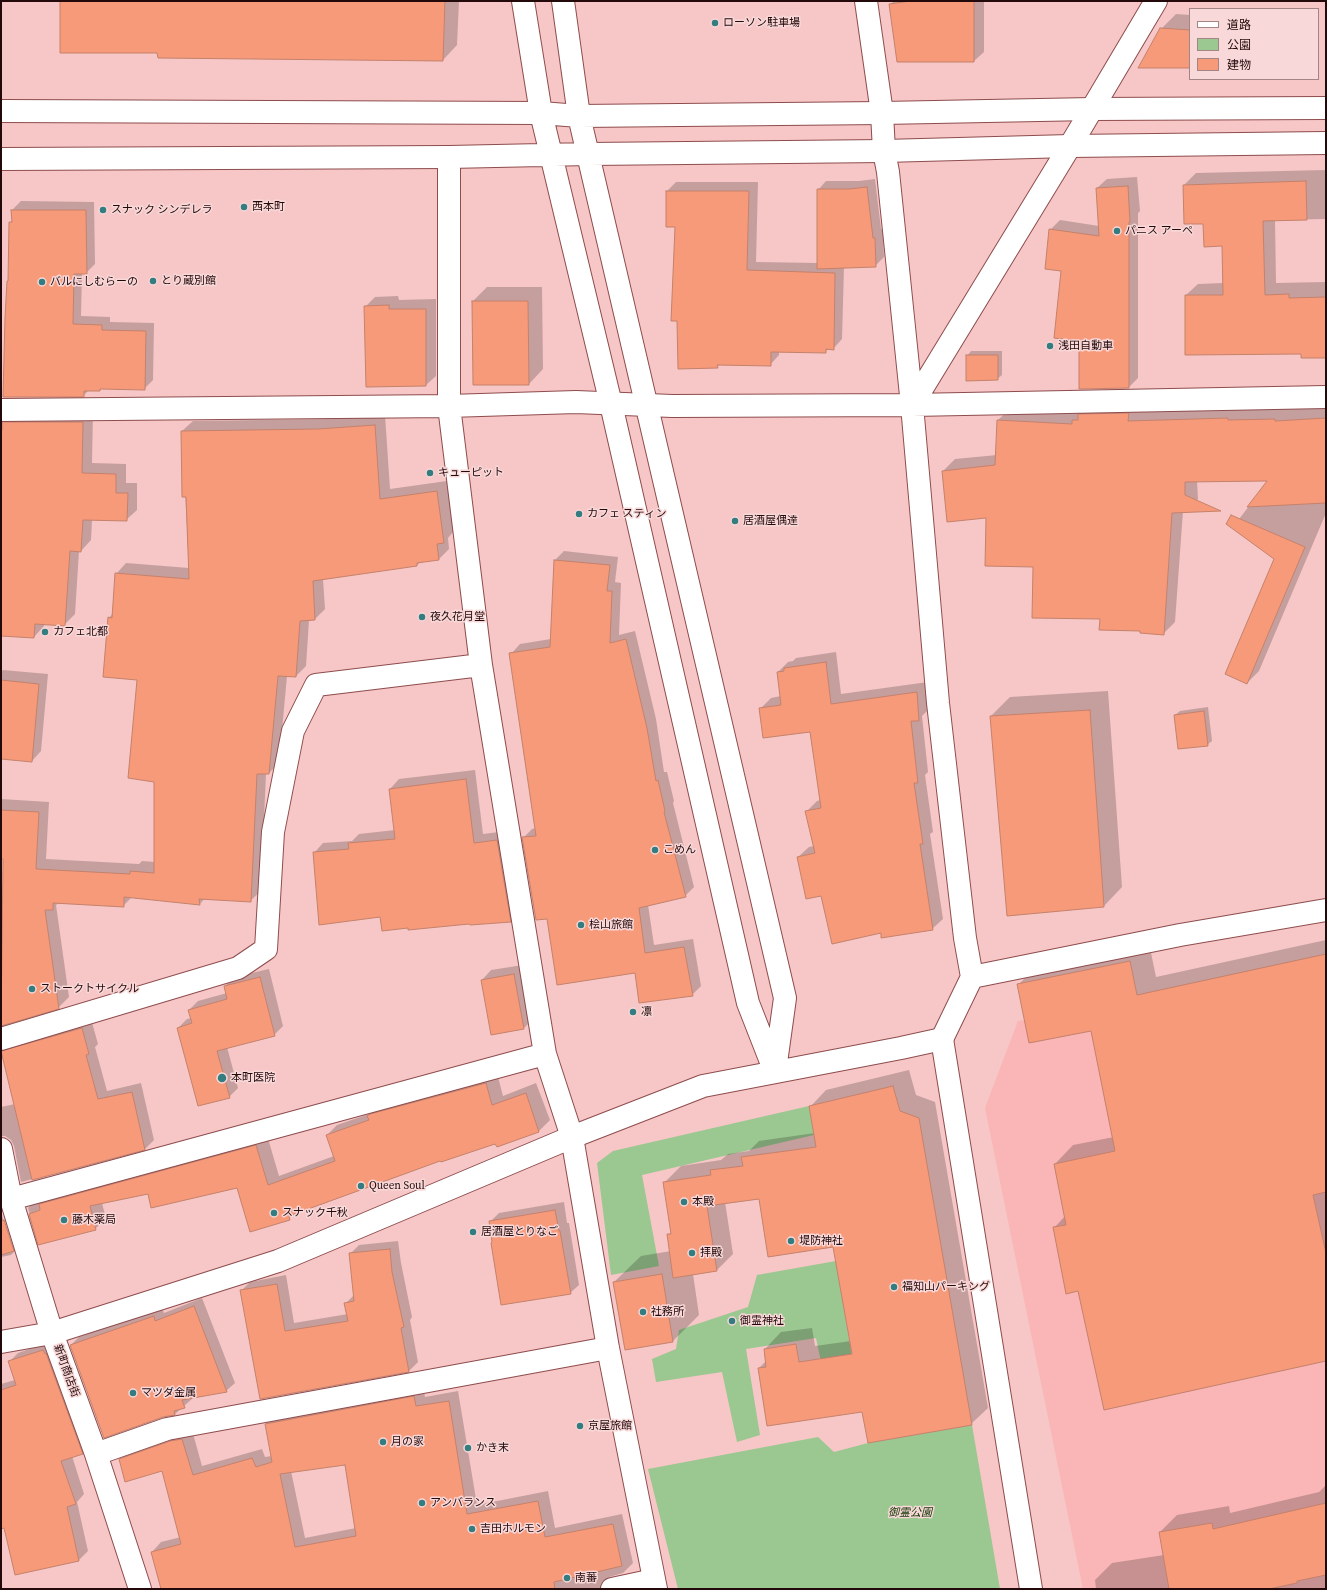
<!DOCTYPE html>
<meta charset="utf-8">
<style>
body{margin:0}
#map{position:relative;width:1327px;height:1590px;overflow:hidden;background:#f6c7c6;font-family:"Source Serif 4","Noto Sans JP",serif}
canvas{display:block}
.frame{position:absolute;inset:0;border:2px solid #23090a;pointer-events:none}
.legend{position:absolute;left:1189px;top:8px;width:130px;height:72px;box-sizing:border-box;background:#f8d8d8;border:1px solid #a38586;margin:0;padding:5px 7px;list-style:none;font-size:12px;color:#23090a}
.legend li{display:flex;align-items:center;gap:8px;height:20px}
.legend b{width:20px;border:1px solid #a38586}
</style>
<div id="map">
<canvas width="1327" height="1590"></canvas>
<div class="frame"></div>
<ul class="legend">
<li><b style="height:5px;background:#fff"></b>道路</li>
<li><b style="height:11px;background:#9bc790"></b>公園</li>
<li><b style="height:11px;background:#f79a7a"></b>建物</li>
</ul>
</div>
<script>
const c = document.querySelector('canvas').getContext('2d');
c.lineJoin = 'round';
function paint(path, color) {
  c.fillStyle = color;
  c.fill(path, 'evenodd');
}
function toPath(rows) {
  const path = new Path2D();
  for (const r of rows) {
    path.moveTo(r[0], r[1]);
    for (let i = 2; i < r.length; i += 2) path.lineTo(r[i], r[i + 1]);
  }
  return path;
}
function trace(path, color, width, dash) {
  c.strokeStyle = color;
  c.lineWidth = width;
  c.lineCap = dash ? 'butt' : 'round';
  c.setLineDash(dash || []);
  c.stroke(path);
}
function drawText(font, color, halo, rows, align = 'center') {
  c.font = font + ' "Source Serif 4","Noto Sans JP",serif';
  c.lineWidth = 3;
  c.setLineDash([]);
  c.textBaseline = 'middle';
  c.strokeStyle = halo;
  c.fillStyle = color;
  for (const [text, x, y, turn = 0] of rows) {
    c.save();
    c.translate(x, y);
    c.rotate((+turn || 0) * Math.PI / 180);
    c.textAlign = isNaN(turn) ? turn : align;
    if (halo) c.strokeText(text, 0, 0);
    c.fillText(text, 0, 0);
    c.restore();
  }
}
paint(toPath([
 [1326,960,1326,1589,1083,1589,985,1108,1018,1021]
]), '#fab6b6');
paint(toPath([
 [809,1106,814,1135,642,1175,659,1266,611,1275,597,1163,613,1151],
 [836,1261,852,1357,821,1362,816,1338,746,1349,760,1435,737,1442,722,1372,656,1382,652,1359,676,1349,679,1330,748,1307,757,1275],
 [972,1425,1000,1589,678,1589,648,1469,818,1437,834,1452,868,1443]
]), '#9bc790');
paint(toPath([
 [61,1,459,1,457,45,443,60,158,52],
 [894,1,984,1,984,52,974,61,890,5],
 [1176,14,1190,15,1190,67,1161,29],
 [1326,170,1326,219,1275,220,1276,283,1326,282,1326,357,1302,353,1186,295,1198,284,1224,283,1223,245,1204,223,1184,185,1196,173],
 [1137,177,1140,211,1138,213,1138,378,1129,387,1080,340,1050,230,1060,220,1099,226,1097,188,1107,179],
 [875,179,881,229,883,229,884,257,875,266,844,267,842,339,833,349,829,348,825,352,779,351,779,355,770,365,721,364,717,367,667,191,676,182,758,182,756,262,818,263,818,190,826,181,859,181],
 [21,201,94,202,95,264,86,273,82,273,81,316,110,317,110,322,154,323,153,380,144,389,102,388,100,390,89,390,83,396,9,280,10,223,13,220,12,210],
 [487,287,542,287,543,369,529,384,473,301],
 [398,296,399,300,436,299,436,376,426,385,367,386,365,307,375,297],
 [971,351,1002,351,1002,375,997,379,967,356],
 [1286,407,1286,409,1326,408,1326,513,1259,671,1247,683,1275,559,1233,527,1269,480,1197,481,1198,499,1186,511,1183,511,1175,622,1163,634,1101,618,1034,566,943,471,955,459,997,455,998,420,1010,409],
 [93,412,92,463,126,464,126,483,137,483,137,510,126,520,92,520,91,540,81,551,79,551,75,614,64,625,44,624,44,626,34,637,1,635,1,427,3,427,3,423,14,413],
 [385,415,390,489,447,481,454,531,448,538,449,549,439,559,420,562,417,565,323,579,325,609,315,619,309,620,306,666,296,676,287,676,279,763,269,773,266,773,261,891,250,901,205,898,200,904,132,897,123,906,59,903,56,905,69,997,58,1008,1,1025,1,914,3,914,4,858,1,858,1,799,49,802,46,859,139,864,142,861,155,862,155,781,138,679,109,618,113,613,116,574,126,563,189,568,182,431,193,421,329,419],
 [564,551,618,557,615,582,621,583,619,635,635,631,656,719,664,772,667,772,674,801,673,803,694,887,685,896,648,905,654,945,693,939,701,986,692,995,636,972,548,918,523,838,532,829,536,828,511,654,520,644,551,639,555,560],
 [836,652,841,694,928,682,929,709,922,716,928,772,925,775,933,832,930,834,943,919,932,929,882,931,822,894,798,857,809,847,814,846,806,812,817,801,821,800,811,730,760,709,771,698,781,696,778,672,788,662,793,661,796,658],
 [3,670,48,674,41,751,32,761,1,758,1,672],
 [1108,691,1122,887,1104,906,991,716,1010,697],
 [1208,707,1212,741,1207,745,1175,715,1180,711],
 [475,770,483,834,507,831,520,911,510,921,409,927,381,916,314,853,323,843,352,841,359,834,395,830,390,789,399,779],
 [1326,940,1326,1360,1079,1290,1054,1228,1065,1216,1055,1164,1073,1145,1114,1137,1092,1029,1019,984,1037,966,1149,943,1156,977],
 [523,965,533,1019,524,1028,482,980,491,970],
 [269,969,283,1026,274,1035,227,1047,238,1088,229,1097,178,1028,187,1019,192,1018,189,1010,198,1001,227,993,225,986,234,977],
 [91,1019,98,1044,95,1047,107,1091,141,1083,154,1140,145,1149,21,1182,14,1146,11,1140,5,1136,1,1136,1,1107,15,1104,2,1051,11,1042],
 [909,1070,916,1095,935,1102,988,1408,971,1424,863,1411,759,1368,766,1361,765,1349,781,1332,812,1328,815,1346,851,1341,834,1246,760,1198,725,1202,733,1254,717,1270,693,1274,699,1315,673,1341,614,1282,641,1256,671,1251,668,1235,672,1232,664,1183,681,1166,721,1160,728,1154,749,1151,759,1141,815,1133,810,1107,826,1090],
 [497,1073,503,1096,536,1083,550,1120,539,1131,497,1146,496,1142,441,1160,295,1213,289,1219,237,1187,149,1193,102,1203,106,1219,95,1229,39,1244,28,1208,38,1197,267,1135,279,1176,334,1156,327,1135,337,1125,372,1113,379,1105],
 [1,1160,20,1246,11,1255,1,1257,1,1212,12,1249,14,1249,1,1206],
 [564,1202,567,1223,569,1223,579,1285,570,1293,493,1242,490,1222,499,1213],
 [398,1241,401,1263,412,1317,410,1320,418,1362,409,1371,261,1398,241,1291,250,1282,286,1275,294,1323,348,1314,346,1303,355,1294,350,1254,359,1245],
 [202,1298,235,1383,226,1391,193,1398,175,1414,163,1416,71,1345,79,1337,162,1308,164,1313],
 [52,1341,91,1444,82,1453,72,1456,84,1494,77,1502,88,1551,79,1560,5,1526,1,1528,1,1384,15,1380,9,1362,18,1353],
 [423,1387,425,1397,458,1391,477,1505,548,1491,555,1528,622,1514,633,1563,623,1573,609,1577,609,1581,615,1589,162,1589,152,1552,161,1542,181,1537,163,1470,120,1460,130,1450,192,1430,202,1466,262,1449,265,1457,272,1456,266,1424,275,1414],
 [345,1464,356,1528,305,1538,291,1471],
 [1326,1485,1326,1589,1096,1589,1095,1580,1112,1563,1164,1555,1160,1532,1177,1515,1229,1506,1230,1513,1319,1492]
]), '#0003');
const building = toPath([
 [60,1,445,1,443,61,158,58,157,53,60,53,60,1],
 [911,1,974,1,974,62,897,62,889,4,911,1],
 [1160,28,1190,30,1190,68,1138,68,1160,28],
 [1306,181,1307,220,1263,221,1265,295,1289,294,1289,298,1326,297,1326,358,1301,358,1301,354,1185,355,1185,295,1223,295,1222,246,1204,247,1203,224,1184,224,1183,185,1306,181],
 [1128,186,1130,222,1129,222,1129,388,1079,389,1079,341,1054,338,1061,271,1045,269,1049,229,1099,236,1096,188,1128,186],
 [867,187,873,238,875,238,876,267,817,269,817,189,849,189,867,187],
 [666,191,749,191,747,270,835,273,834,350,826,349,826,353,771,352,771,366,717,365,718,368,678,369,677,321,671,321,675,227,666,227,666,191],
 [11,210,86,210,87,274,74,274,73,324,102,325,102,330,146,331,145,390,100,389,100,391,84,391,84,397,3,397,5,318,7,281,8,281,9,222,12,222,11,210],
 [472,301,528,301,529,385,473,385,472,301],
 [389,305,389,309,426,309,426,386,366,387,364,306,389,305],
 [966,355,998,355,998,380,966,381,966,355],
 [1129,413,1128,421,1228,418,1228,420,1275,419,1275,421,1326,418,1326,503,1247,507,1267,481,1185,482,1185,495,1221,511,1172,513,1164,635,1140,633,1140,631,1099,630,1100,619,1032,618,1033,567,985,566,986,518,947,522,942,471,995,465,997,420,1072,424,1072,420,1078,420,1078,414,1129,413],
 [2,422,83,422,82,473,116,474,116,493,128,493,127,521,83,520,81,552,70,551,65,626,35,624,34,638,1,636,1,430,2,430,2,422],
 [375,425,380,499,437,491,444,543,437,544,439,560,417,563,417,566,313,581,315,620,300,621,296,677,278,676,269,774,257,774,251,902,199,899,200,905,124,897,124,907,53,903,53,910,45,910,59,1009,1,1026,3,859,1,859,1,810,39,812,36,869,130,874,130,871,154,873,154,782,128,778,137,680,103,677,108,617,112,618,115,573,189,579,186,497,182,497,181,431,318,429,375,425],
 [1231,515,1305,547,1247,684,1225,674,1274,559,1226,524,1231,515],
 [554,560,610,565,607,591,612,591,610,643,626,639,647,728,656,781,658,780,665,811,664,812,686,897,639,908,645,953,684,947,693,996,639,1003,635,973,557,985,547,919,536,920,522,837,536,836,509,653,550,647,554,560],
 [826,662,831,704,917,692,919,721,911,721,918,783,914,783,923,844,920,844,933,930,881,938,881,933,832,944,821,896,806,899,797,857,815,853,805,811,821,808,810,732,763,738,759,708,781,705,777,672,784,671,784,668,826,662],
 [1,680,39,684,32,762,1,759,1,680],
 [1090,710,1104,907,1007,916,990,716,1090,710],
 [1204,711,1208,746,1178,749,1174,715,1204,711],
 [466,779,474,843,497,840,511,922,470,925,469,924,408,930,408,928,382,931,380,917,319,925,313,852,349,849,348,843,395,839,389,789,466,779],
 [1326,954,1326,1192,1313,1195,1326,1253,1326,1361,1104,1410,1078,1291,1066,1294,1053,1227,1066,1225,1054,1164,1115,1151,1091,1031,1029,1043,1017,984,1130,961,1137,995,1326,954],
 [514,974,524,1029,491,1035,481,980,514,974],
 [260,977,275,1036,217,1051,230,1098,198,1106,177,1028,192,1023,188,1010,227,999,224,986,260,977],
 [82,1028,89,1054,86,1055,98,1099,132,1092,145,1150,32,1180,1,1051,82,1028],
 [486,1083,492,1105,526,1093,539,1132,497,1147,495,1144,441,1162,440,1161,289,1216,290,1220,250,1232,237,1188,151,1208,148,1194,90,1206,96,1230,38,1245,29,1214,40,1210,39,1204,256,1145,268,1185,335,1161,326,1135,369,1120,367,1116,370,1114,486,1083],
 [893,1086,900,1111,919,1118,972,1425,868,1443,862,1412,767,1426,758,1368,766,1367,764,1349,796,1344,799,1362,852,1354,833,1247,768,1257,759,1199,707,1206,717,1271,673,1278,667,1234,671,1234,663,1182,711,1175,710,1170,743,1166,741,1157,816,1147,809,1106,893,1086],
 [555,1210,559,1231,560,1231,571,1294,501,1305,491,1243,492,1242,489,1221,555,1210],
 [4,1220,14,1251,1,1255,1,1221,4,1220],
 [390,1249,392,1272,404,1327,401,1328,409,1372,260,1399,240,1290,277,1284,285,1331,348,1321,344,1303,354,1301,349,1253,390,1249],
 [662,1274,673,1342,625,1350,613,1282,662,1274],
 [194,1306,227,1392,182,1400,185,1408,174,1411,175,1415,163,1417,104,1438,70,1345,154,1316,155,1321,194,1306],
 [43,1350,45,1354,46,1353,83,1454,61,1461,76,1504,67,1507,79,1561,15,1575,4,1528,1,1529,1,1390,16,1385,8,1361,43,1350],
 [414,1396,416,1406,449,1401,467,1514,538,1501,545,1537,613,1524,622,1566,554,1582,555,1589,161,1589,151,1552,181,1544,162,1471,125,1482,119,1459,170,1441,182,1439,193,1475,252,1458,256,1467,272,1462,265,1424,414,1396],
 [345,1465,356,1536,295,1547,280,1474,345,1465],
 [1326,1503,1326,1575,1297,1581,1297,1583,1269,1589,1169,1589,1159,1532,1212,1523,1213,1529,1326,1503]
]);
paint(building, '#f79a7a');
trace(building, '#c4816b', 1);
const minor = toPath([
 [866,1,882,113,884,151,888,172,912,405,938,703,965,938,972,977,942,1039],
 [449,157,449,406,481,665,545,1054,572,1137,608,1348,656,1589],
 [912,405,1070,146,1156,1],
 [1,410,449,406,576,402,672,406,912,405,1326,397],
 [972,977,1180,935,1326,910],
 [1,1039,238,968,266,949,273,832,293,731,316,685,481,665],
 [1,1149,11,1199,52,1333,96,1454,140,1589],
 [11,1199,545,1054],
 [1,1342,52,1333,278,1261,572,1137],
 [96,1454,167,1429,608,1348],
 [612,1589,654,1580]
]);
const tertiary = toPath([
 [523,1,541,113,611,404,748,1003,775,1072],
 [563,1,579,116,785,998,775,1070],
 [1,111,541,113,579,116,882,113,1092,109,1326,108],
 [1,159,449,157,589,154,884,151,1070,146,1326,143],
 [572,1137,703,1086,901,1048,942,1039,1031,1589]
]);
trace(minor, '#8e4c4d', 24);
trace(tertiary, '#8e4c4d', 24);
trace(minor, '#fff', 22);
trace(tertiary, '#fff', 22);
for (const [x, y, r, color] of [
 [715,23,4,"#337c80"],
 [244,207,4,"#337c80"],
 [103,210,4,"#337c80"],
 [1117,231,4,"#337c80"],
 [153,281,4,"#337c80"],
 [42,282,4,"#337c80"],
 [1050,346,4,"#337c80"],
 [430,473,4,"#337c80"],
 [579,514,4,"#337c80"],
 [735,521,4,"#337c80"],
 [422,617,4,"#337c80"],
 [45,632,4,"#337c80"],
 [655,850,4,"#337c80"],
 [581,925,4,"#337c80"],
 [32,989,4,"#337c80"],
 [633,1012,4,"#337c80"],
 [222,1078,5,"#337c80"],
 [361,1186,4,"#337c80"],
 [684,1202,4,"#337c80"],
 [274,1213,4,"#337c80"],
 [64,1220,4,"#337c80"],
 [473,1232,4,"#337c80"],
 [791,1241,4,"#337c80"],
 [692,1253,4,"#337c80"],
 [894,1287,4,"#337c80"],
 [643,1312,4,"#337c80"],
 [732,1321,4,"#337c80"],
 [133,1393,4,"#337c80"],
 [580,1426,4,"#337c80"],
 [383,1442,4,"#337c80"],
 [468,1448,4,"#337c80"],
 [422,1503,4,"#337c80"],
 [472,1529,4,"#337c80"],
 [567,1578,4,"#337c80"]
]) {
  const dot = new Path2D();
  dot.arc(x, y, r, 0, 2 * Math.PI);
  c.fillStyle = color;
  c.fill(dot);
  trace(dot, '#f8d8d8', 1.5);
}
drawText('11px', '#23090a', '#f8d8d8', [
 ["ローソン駐車場",723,23],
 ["西本町",252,207],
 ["スナック シンデレラ",111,210],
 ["パニス アーペ",1125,231],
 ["とり蔵別館",161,281],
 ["バルにしむらーの",50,282],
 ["浅田自動車",1058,346],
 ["キューピット",438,473],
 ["カフェ スティン",587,514],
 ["居酒屋偶達",743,521],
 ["夜久花月堂",430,617],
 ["カフェ北都",53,632],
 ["こめん",663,850],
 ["桧山旅館",589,925],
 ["ストークトサイクル",40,989],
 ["凛",641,1012],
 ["本町医院",231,1078],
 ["Queen Soul",369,1186],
 ["本殿",692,1202],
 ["スナック千秋",282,1213],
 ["藤木薬局",72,1220],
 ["居酒屋とりなご",481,1232],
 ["堤防神社",799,1241],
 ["拝殿",700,1253],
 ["福知山パーキング",902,1287],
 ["社務所",651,1312],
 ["御霊神社",740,1321],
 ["マツダ金属",141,1393],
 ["京屋旅館",588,1426],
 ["月の家",391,1442],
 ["かき末",476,1448],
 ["アンバランス",430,1503],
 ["吉田ホルモン",480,1529],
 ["南蕃",575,1578]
], 'left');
drawText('11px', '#23090a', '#f8d8d8', [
 ["新町商店街",66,1371,70]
]);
drawText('italic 11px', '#0e3602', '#f8d8d8', [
 ["御霊公園",910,1513]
]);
</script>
